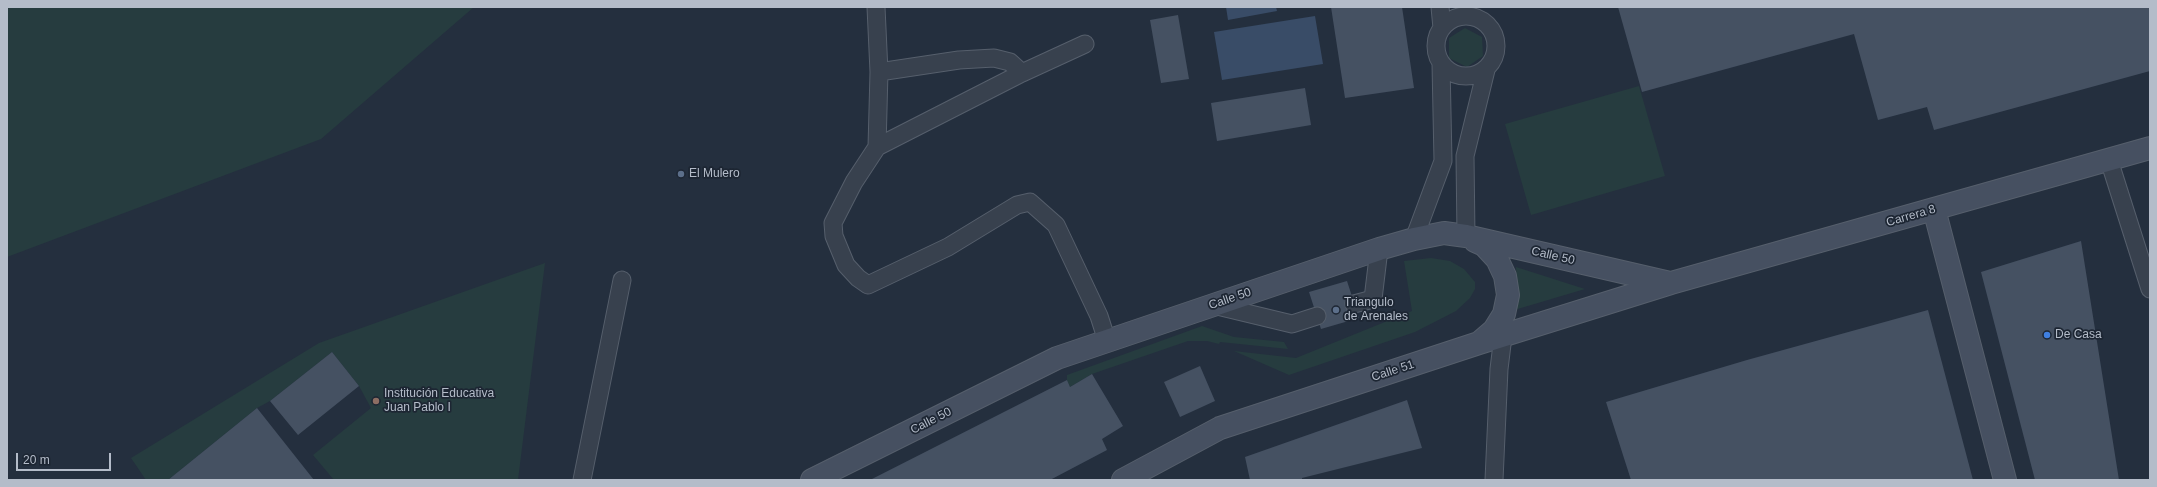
<!DOCTYPE html>
<meta charset="utf-8">
<style>
body{margin:0}
#map{position:relative;width:2157px;height:487px;overflow:hidden;background:#242f3e;font-family:Arial,sans-serif}
canvas{display:block}
.frame{position:absolute;inset:0;border:8px solid #b4bcc9;pointer-events:none}
.scale{position:absolute;left:16px;top:453px;width:95px;height:18px;box-sizing:border-box;border:2px solid #b4bcc9;border-top:0;padding-left:5px;font-size:12px;line-height:14px;white-space:nowrap;color:#b4bcc9;-webkit-text-stroke:3px #1d2633;paint-order:stroke}
</style>
<div id="map">
<canvas width="2157" height="487"></canvas>
<div class="frame"></div>
<div class="scale">20 m</div>
</div>
<script>
const c = document.querySelector('canvas').getContext('2d');
c.lineJoin = 'round';
function paint(path, color) {
  c.fillStyle = color;
  c.fill(path, 'evenodd');
}
function toPath(rows) {
  const path = new Path2D();
  for (const r of rows) {
    if (r.length === 3) {
      path.moveTo(r[0] + r[2], r[1]);
      path.arc(r[0], r[1], r[2], 0, 2 * Math.PI);
      continue;
    }
    path.moveTo(r[0], r[1]);
    for (let i = 2; i < r.length; i += 2) path.lineTo(r[i], r[i + 1]);
  }
  return path;
}
function trace(path, color, width, dash) {
  c.strokeStyle = color;
  c.lineWidth = width;
  c.lineCap = dash ? 'butt' : 'round';
  c.setLineDash(dash || []);
  c.stroke(path);
}
function drawText(font, color, halo, rows, align = 'center') {
  c.font = font + ' Arial,sans-serif';
  c.lineWidth = 3.5;
  c.setLineDash([]);
  c.textBaseline = 'middle';
  c.strokeStyle = halo;
  c.fillStyle = color;
  for (const [text, x, y, turn = 0] of rows) {
    c.save();
    c.translate(x, y);
    c.rotate((+turn || 0) * Math.PI / 180);
    c.textAlign = isNaN(turn) ? turn : align;
    if (halo) c.strokeText(text, 0, 0);
    c.fillText(text, 0, 0);
    c.restore();
  }
}
paint(toPath([
 [7,7,474,7,321,139,7,257],
 [1465,28,1482,37,1483,56,1467,67,1449,58,1449,38],
 [1639,86,1665,176,1531,215,1505,124],
 [1431,258,1450,261,1464,269,1475,282,1475,289,1470,298,1456,311,1415,332,1289,375,1234,351,1296,358,1412,311,1404,261],
 [545,263,518,480,334,480,313,455,371,408,359,386,332,352,270,401,257,408,168,480,146,480,131,458,319,343],
 [1516,267,1585,289,1511,311,1517,289],
 [1202,326,1234,337,1284,342,1288,349,1220,342,1219,344,1207,341,1188,341,1092,374,1070,387,1067,380,1067,375]
]), '#263c3f');
paint(toPath([
 [1226,7,1276,7,1277,11,1228,20],
 [1315,16,1323,64,1222,80,1214,32]
]), '#394c67');
paint(toPath([
 [1331,7,1402,7,1414,88,1345,98],
 [1618,7,2150,7,2150,71,1934,130,1927,107,1878,120,1854,34,1642,92],
 [1178,15,1189,79,1161,83,1150,20],
 [1305,88,1311,125,1217,141,1211,103],
 [2081,241,2119,480,2035,480,1981,272],
 [1347,281,1359,318,1321,329,1309,292],
 [1928,310,1973,480,1631,480,1606,402,1747,360],
 [332,352,359,386,298,435,270,401],
 [1200,366,1215,401,1180,417,1164,382],
 [1092,374,1123,426,1102,439,1107,450,1050,480,870,480,1067,380,1070,387],
 [1407,400,1422,448,1302,478,1302,480,1250,480,1245,457],
 [257,408,314,480,168,480]
]), '#455162');
const lane = toPath([
 [876,7,879,72,877,147,854,182,833,223,834,236,846,265,858,278,868,285,948,247,1017,205,1030,202,1056,225,1099,316,1107,341],
 [1440,7,1442,28],
 [1466,46,30],
 [879,72,959,60,994,58,1010,62,1022,73],
 [877,147,1022,73,1085,44],
 [2109,160,2150,289],
 [1466,236,1465,156,1486,70],
 [1414,239,1443,161,1441,64],
 [1354,304,1373,299,1379,249],
 [1213,305,1292,324,1317,316],
 [582,480,622,280],
 [1494,480,1499,369,1503,336]
]);
const secondary = toPath([
 [1934,209,2005,480],
 [1475,241,1484,245,1497,259,1505,276,1508,295,1504,314,1494,330,1480,342],
 [812,480,1057,358,1379,249,1414,239,1444,233,1466,236,1670,283],
 [1123,480,1220,428,1479,343,1671,283,2150,148]
]);
trace(lane, '#565f6c', 19);
trace(secondary, '#565f6c', 24);
trace(lane, '#38414e', 17);
trace(secondary, '#465061', 22);
for (const [x, y, r, color] of [
 [681,174,4,"#5c6f8a"],
 [1336,310,4,"#5c6f8a"],
 [2047,335,4,"#3f7fe0"],
 [376,401,4,"#8d6e63"]
]) {
  const dot = new Path2D();
  dot.arc(x, y, r, 0, 2 * Math.PI);
  c.fillStyle = color;
  c.fill(dot);
  trace(dot, '#1d2633', 1.5);
}
drawText('12px', '#b4bcc9', '#1d2633', [
 ["El Mulero",689,174],
 ["Triangulo",1344,303],
 ["de Arenales",1344,317],
 ["De Casa",2055,335],
 ["Institución Educativa",384,394],
 ["Juan Pablo I",384,408]
], 'left');
drawText('12px', '#b4bcc9', '#1d2633', [
 ["Carrera 8",1911,216,-16],
 ["Calle 50",1553,256,13],
 ["Calle 50",1230,299,-19],
 ["Calle 51",1393,371,-18],
 ["Calle 50",931,421,-27]
]);
</script>
